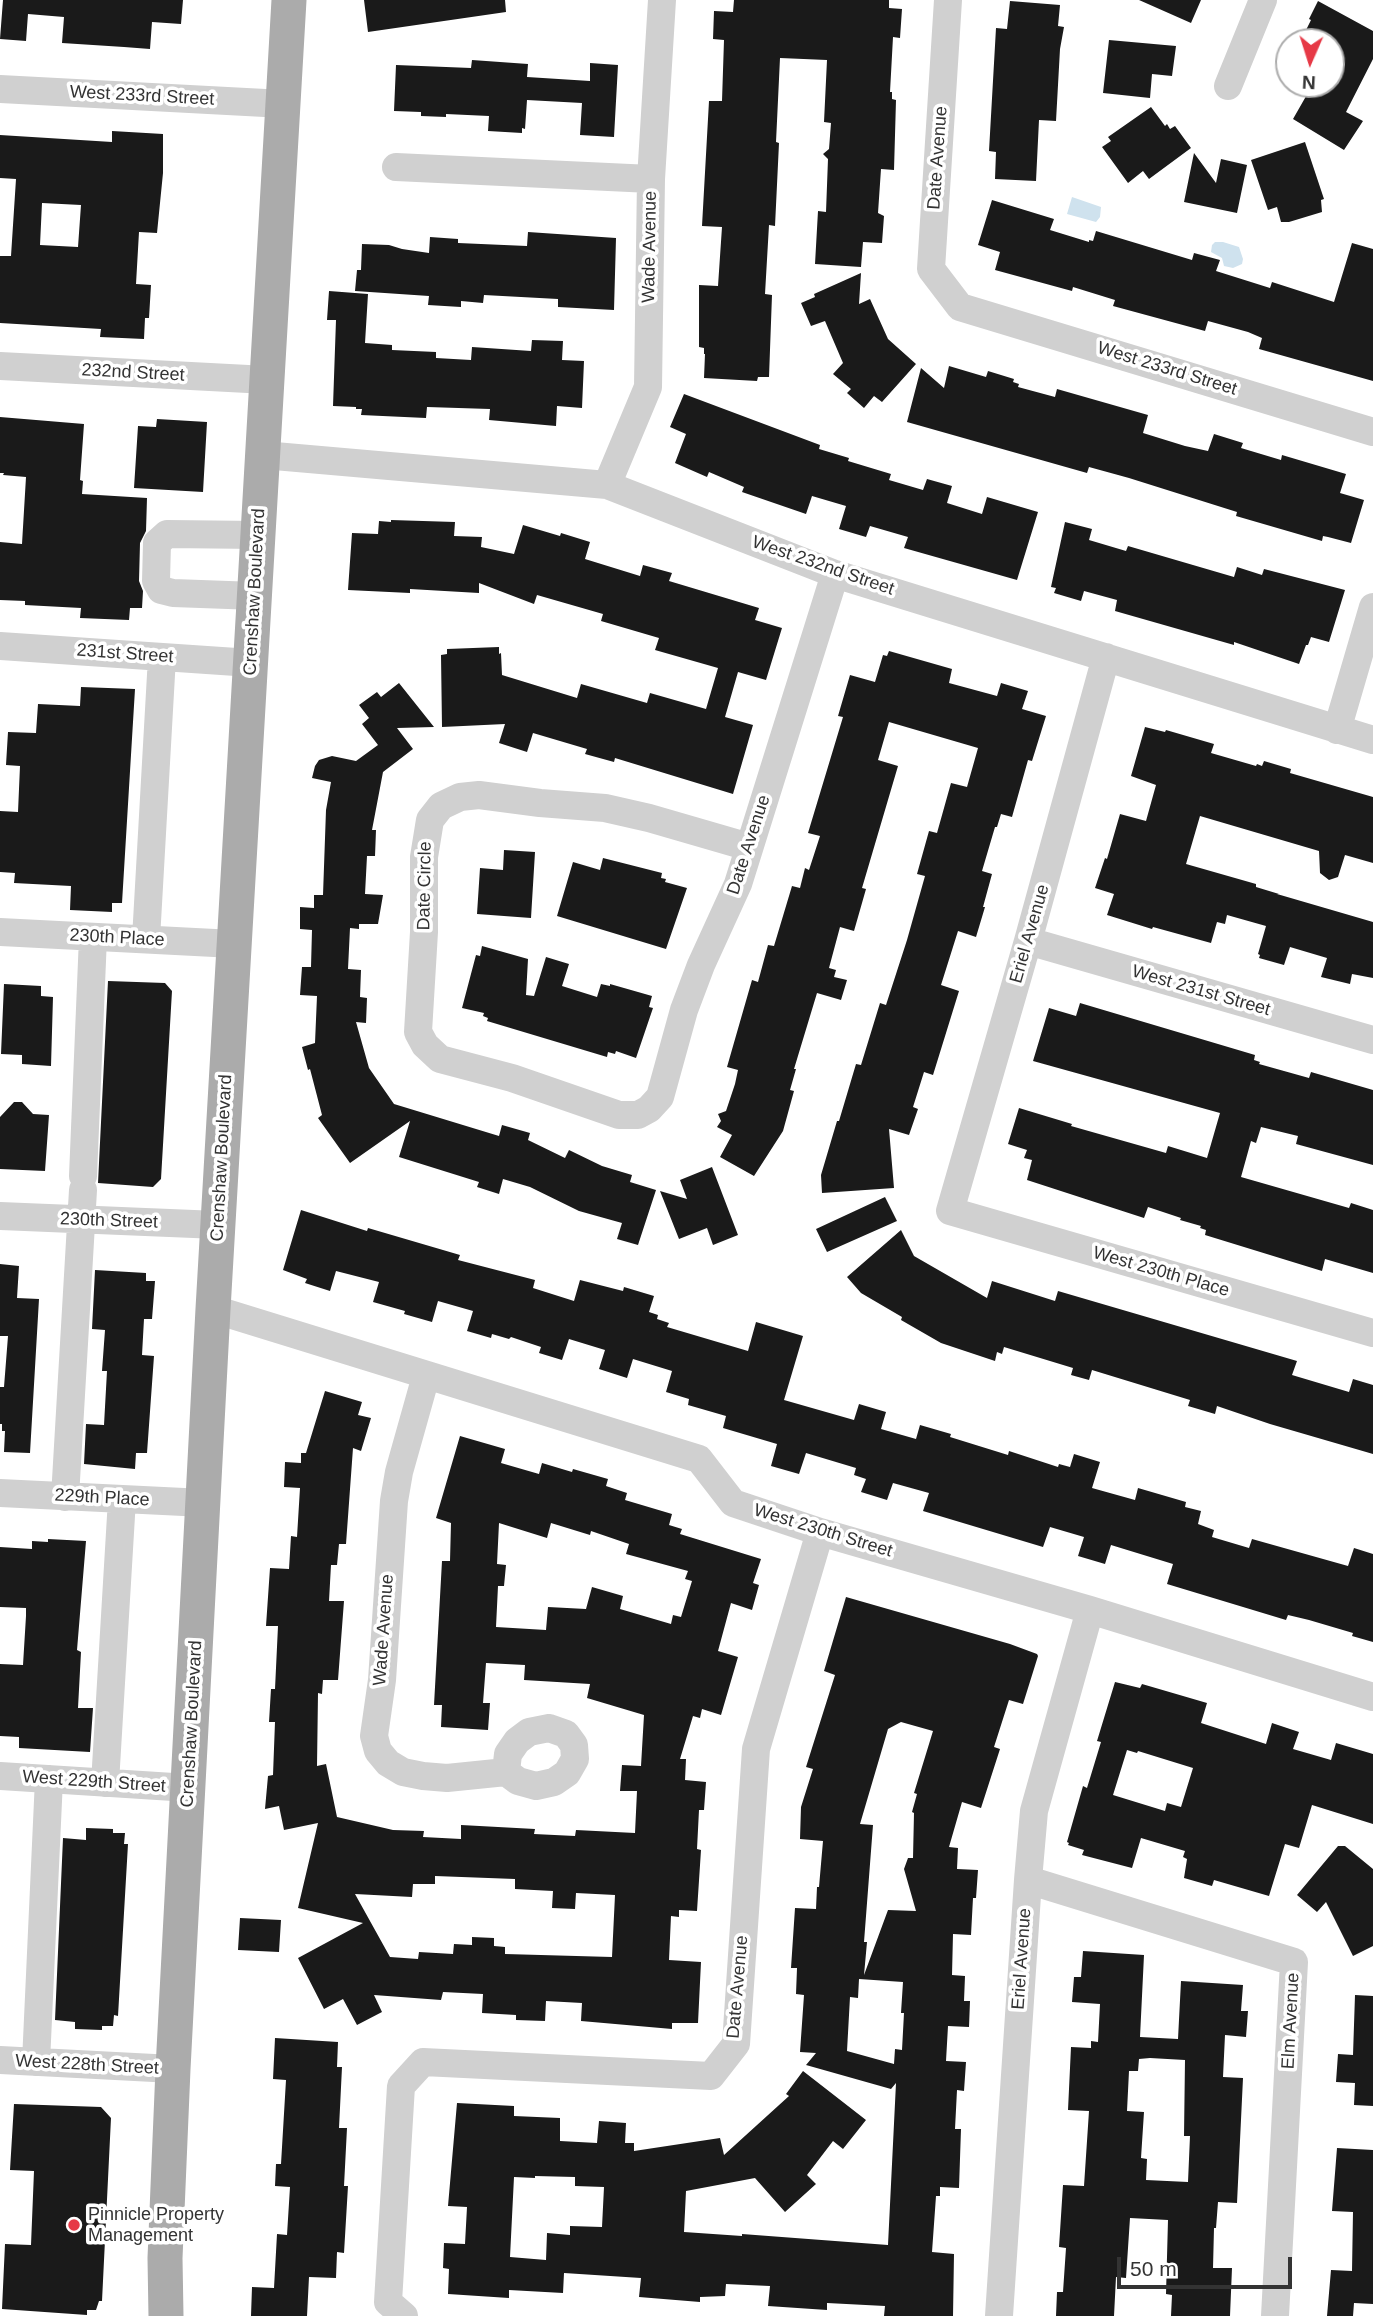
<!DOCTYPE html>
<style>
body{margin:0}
#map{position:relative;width:1373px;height:2316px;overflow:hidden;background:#fff;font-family:Arial,sans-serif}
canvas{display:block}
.north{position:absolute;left:1275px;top:28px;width:70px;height:70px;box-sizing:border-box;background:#fff;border:2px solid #adadad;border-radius:50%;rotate:183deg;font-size:19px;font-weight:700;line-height:28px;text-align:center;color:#333}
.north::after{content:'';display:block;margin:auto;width:24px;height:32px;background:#e63946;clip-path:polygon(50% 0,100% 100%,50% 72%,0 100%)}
.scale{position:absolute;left:1117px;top:2257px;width:175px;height:32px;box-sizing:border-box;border:4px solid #333;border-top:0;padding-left:9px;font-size:21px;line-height:24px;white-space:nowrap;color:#333;-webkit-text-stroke:5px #fff;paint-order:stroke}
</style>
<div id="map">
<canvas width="1373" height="2316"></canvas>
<div class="north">N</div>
<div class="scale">50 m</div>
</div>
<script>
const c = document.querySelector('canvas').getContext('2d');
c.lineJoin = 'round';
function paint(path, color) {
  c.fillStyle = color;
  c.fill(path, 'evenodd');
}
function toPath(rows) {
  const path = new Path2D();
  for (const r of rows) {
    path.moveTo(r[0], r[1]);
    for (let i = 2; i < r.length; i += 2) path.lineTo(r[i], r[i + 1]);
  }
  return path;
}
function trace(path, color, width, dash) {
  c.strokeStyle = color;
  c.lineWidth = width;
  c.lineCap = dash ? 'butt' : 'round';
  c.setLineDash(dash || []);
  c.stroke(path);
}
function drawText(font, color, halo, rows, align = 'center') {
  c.font = font + ' Arial,sans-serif';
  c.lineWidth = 7;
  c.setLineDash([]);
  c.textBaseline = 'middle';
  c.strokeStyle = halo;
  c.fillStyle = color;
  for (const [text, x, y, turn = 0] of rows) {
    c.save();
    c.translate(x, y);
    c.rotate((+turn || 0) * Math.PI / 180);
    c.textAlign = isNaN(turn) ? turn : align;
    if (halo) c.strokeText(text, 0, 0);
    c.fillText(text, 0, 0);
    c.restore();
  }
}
paint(toPath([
 [1072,197,1101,207,1100,217,1096,222,1067,214],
 [1215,242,1223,242,1239,247,1243,259,1242,264,1233,268,1224,266,1222,258,1211,252,1212,245]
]), '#cfe2ee');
paint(toPath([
 [3,0,183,0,181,24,152,22,150,49,124,47,62,43,64,17,28,14,26,41,0,39],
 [364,0,505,0,506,12,368,32],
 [734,0,889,0,889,8,902,9,900,38,893,37,890,92,892,92,892,99,896,100,894,170,881,169,878,213,884,216,882,243,863,242,861,267,815,264,818,211,826,212,828,159,823,154,829,149,831,123,824,122,827,60,780,58,776,142,779,143,775,226,769,225,765,294,772,295,769,377,758,377,757,381,704,378,705,354,704,354,704,348,699,347,699,285,718,286,722,227,702,226,709,101,722,101,724,40,713,39,714,11,733,12],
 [1139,0,1201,0,1191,23],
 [1010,1,1060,5,1058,26,1064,27,1060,49,1056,121,1039,120,1036,181,995,179,996,152,989,151,996,28,1007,29],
 [1318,1,1373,31,1373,59,1346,112,1363,121,1344,150,1293,119,1313,84,1331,84,1331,42,1304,42,1308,34,1305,32,1311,20,1309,19],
 [1109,40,1176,46,1172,76,1152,74,1150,98,1103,93],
 [472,60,528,64,527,77,590,81,590,63,618,65,614,137,580,135,582,103,527,100,525,129,522,128,522,133,488,131,489,116,446,114,446,117,421,116,421,112,394,111,396,65,471,68],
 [1151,107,1165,126,1167,124,1170,129,1175,126,1191,148,1149,179,1143,171,1128,183,1102,147,1111,141,1108,137],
 [112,131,163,134,163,173,157,233,139,232,136,284,151,285,149,318,145,318,144,339,100,337,101,329,0,323,0,256,11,256,16,179,0,178,0,135,112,142],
 [42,203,81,205,78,247,40,245],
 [1305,142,1324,199,1321,200,1322,212,1289,222,1281,222,1277,207,1268,210,1251,160],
 [1194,153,1216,183,1221,159,1247,165,1237,213,1184,202],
 [992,200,1054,219,1050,230,1089,242,1089,240,1093,241,1096,231,1192,260,1194,253,1220,260,1216,271,1270,288,1272,282,1334,302,1352,243,1373,249,1373,381,1259,349,1262,338,1248,332,1208,321,1205,331,1113,306,1115,300,1073,287,1072,291,995,270,1000,252,978,245],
 [528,232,616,238,614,310,558,307,558,299,484,295,483,303,461,301,461,307,428,305,429,296,355,291,357,270,361,270,362,244,389,245,402,249,429,253,430,237,458,239,458,243,527,246],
 [861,273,859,304,870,299,888,339,916,364,882,402,874,396,864,408,847,393,851,389,833,374,843,363,825,321,811,326,801,303,815,297,814,294],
 [329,291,368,294,365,343,392,345,392,350,436,352,436,358,471,360,472,347,531,351,532,340,563,341,562,360,584,361,582,408,557,406,556,426,489,420,490,409,427,407,426,418,361,415,362,409,356,409,356,407,333,406,336,320,327,320],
 [949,366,986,377,988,371,1014,379,1013,382,1019,384,1018,387,1055,397,1057,389,1148,415,1143,433,1185,446,1208,451,1214,434,1243,443,1241,448,1281,460,1282,455,1346,474,1340,493,1364,500,1351,543,1328,537,1323,536,1322,541,1236,516,1237,512,1129,478,1089,467,1087,473,907,422,921,368,944,388],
 [684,394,820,445,819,449,849,458,848,461,891,474,889,480,923,490,927,479,952,486,947,503,982,514,987,497,1038,512,1017,580,904,548,908,537,870,526,866,537,839,529,846,506,812,496,806,514,742,492,744,487,709,472,707,477,675,463,686,434,670,427],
 [0,417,84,424,80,480,83,481,82,494,147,498,146,531,140,543,139,581,143,591,142,608,130,608,129,620,80,618,81,608,25,605,25,601,0,600,0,542,22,544,26,477,3,475,4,473,0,473],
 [157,419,207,422,203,492,134,488,138,426,156,427],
 [391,520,455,522,454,536,482,537,481,547,514,554,523,525,560,536,561,533,590,542,585,559,640,576,643,565,672,573,669,581,759,608,755,620,782,628,766,680,738,672,725,717,753,725,733,794,615,758,614,762,585,754,587,749,533,733,527,752,499,743,505,724,442,727,441,655,447,654,447,649,499,647,499,654,501,653,502,675,577,698,581,684,647,703,650,693,706,709,718,668,655,650,659,638,601,621,603,614,537,595,534,604,479,583,479,593,410,589,410,593,348,590,352,533,378,534,379,521,391,522],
 [1065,522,1092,529,1089,540,1126,551,1128,546,1234,577,1237,567,1262,575,1264,569,1345,590,1329,642,1311,637,1308,645,1306,645,1299,664,1234,642,1234,645,1115,611,1117,600,1084,591,1081,601,1054,593,1056,588,1051,587],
 [889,651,952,669,949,683,997,696,1001,683,1028,691,1022,709,1046,716,1032,761,1028,760,1012,817,1001,814,997,827,995,827,982,871,992,874,983,907,985,907,976,937,958,931,941,985,959,991,933,1075,924,1072,913,1107,918,1109,909,1135,889,1129,894,1188,822,1193,821,1175,837,1121,839,1121,856,1064,861,1065,880,1003,886,1005,907,940,925,876,917,874,929,831,937,833,951,783,967,787,978,748,889,722,878,760,898,766,862,888,866,889,854,931,840,927,829,968,836,970,834,977,847,980,841,1000,817,993,794,1069,796,1069,790,1090,794,1091,783,1131,754,1176,720,1157,732,1135,717,1127,721,1121,718,1114,726,1111,735,1084,738,1070,727,1067,752,980,758,982,768,945,774,946,792,886,800,888,805,868,809,870,820,836,808,833,843,717,838,716,850,675,875,682,883,655,887,656],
 [399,683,434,727,397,728,413,749,383,772,372,830,376,830,375,856,367,856,365,894,383,895,378,924,359,924,359,929,350,928,348,969,361,970,360,997,367,998,366,1023,356,1022,369,1068,394,1104,499,1136,502,1125,530,1133,528,1140,565,1158,569,1150,602,1166,632,1175,630,1182,656,1190,638,1245,617,1239,622,1223,579,1211,530,1187,503,1179,499,1194,477,1187,479,1182,399,1157,410,1121,350,1163,318,1118,322,1115,310,1069,308,1070,302,1047,315,1043,317,996,300,995,302,967,311,967,312,930,300,929,300,907,314,908,314,895,323,895,326,810,331,782,312,778,315,766,319,760,332,756,356,761,378,745,362,724,369,718,359,705,377,692,381,697],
 [81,687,135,689,122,903,112,903,112,912,70,910,71,886,14,883,15,873,0,872,0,811,18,812,20,766,6,765,8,732,36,733,38,704,80,706],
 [1145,727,1165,732,1166,730,1214,744,1211,753,1256,766,1257,764,1262,766,1264,761,1291,769,1290,773,1373,797,1373,863,1345,855,1338,877,1329,880,1320,873,1319,851,1200,816,1186,864,1256,884,1256,887,1279,894,1277,894,1373,922,1373,978,1352,974,1350,984,1321,977,1327,958,1290,947,1284,965,1259,958,1260,955,1258,954,1266,926,1227,915,1225,924,1217,922,1211,943,1153,927,1152,929,1107,915,1114,894,1095,888,1105,858,1107,859,1120,814,1146,821,1156,785,1131,776],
 [504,850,535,852,531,918,477,914,480,868,503,870],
 [603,858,662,873,661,878,666,879,665,882,687,888,666,949,557,916,573,862,600,870],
 [482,946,528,959,526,995,534,996,546,957,569,964,562,986,597,997,601,984,610,986,610,984,652,996,649,1007,653,1008,636,1058,616,1051,615,1054,608,1052,607,1057,487,1021,488,1018,483,1016,484,1013,462,1008,476,955,480,956],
 [108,981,165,983,172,991,161,1179,153,1187,98,1183],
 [4,984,41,986,41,996,53,997,51,1066,22,1064,22,1055,1,1054],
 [1080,1003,1255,1055,1254,1060,1260,1062,1259,1064,1309,1078,1311,1072,1373,1090,1373,1165,1296,1144,1298,1136,1261,1127,1256,1143,1251,1141,1241,1177,1349,1208,1351,1203,1373,1210,1373,1273,1325,1259,1322,1271,1205,1235,1206,1230,1200,1228,1201,1226,1180,1220,1181,1218,1148,1207,1144,1218,1027,1180,1032,1160,1024,1158,1027,1150,1008,1144,1019,1108,1072,1124,1071,1126,1166,1153,1168,1146,1207,1158,1220,1113,1033,1061,1049,1008,1076,1016],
 [14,1102,22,1102,33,1114,49,1115,45,1171,0,1169,0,1117],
 [712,1167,738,1235,713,1245,707,1228,679,1239,660,1191,687,1199,680,1180],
 [885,1197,897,1221,827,1252,816,1229],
 [301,1210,367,1231,368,1228,460,1255,458,1260,535,1280,533,1288,574,1301,580,1280,623,1291,624,1287,654,1296,649,1312,658,1315,657,1319,669,1323,667,1327,748,1351,756,1322,803,1336,784,1400,854,1420,859,1404,886,1412,881,1429,916,1439,920,1425,951,1434,950,1437,1008,1455,1009,1451,1058,1467,1059,1464,1070,1467,1074,1454,1100,1462,1092,1488,1135,1500,1138,1488,1186,1502,1185,1507,1201,1511,1198,1524,1214,1530,1212,1537,1249,1548,1252,1539,1348,1566,1354,1548,1373,1554,1373,1642,1352,1636,1353,1633,1309,1620,1288,1615,1286,1620,1167,1584,1173,1564,1111,1545,1105,1564,1078,1556,1084,1537,1050,1527,1043,1547,923,1511,929,1493,893,1483,887,1500,861,1492,866,1479,854,1475,856,1468,806,1453,799,1474,771,1466,777,1444,723,1428,726,1416,688,1405,689,1399,666,1392,672,1371,633,1359,627,1378,599,1369,605,1350,569,1339,562,1360,539,1353,541,1347,511,1337,509,1339,492,1334,491,1338,467,1331,473,1311,438,1301,432,1322,404,1314,405,1311,373,1302,379,1282,336,1271,330,1291,305,1283,307,1279,283,1270],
 [901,1230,914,1256,987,1298,992,1281,1055,1301,1058,1291,1297,1361,1292,1375,1349,1392,1353,1379,1373,1385,1373,1454,1270,1424,1217,1406,1215,1414,1188,1406,1190,1400,1092,1370,1089,1380,1071,1375,1073,1368,1004,1347,1002,1354,997,1352,995,1361,941,1343,901,1320,902,1317,861,1293,847,1277],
 [0,1264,19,1266,17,1298,39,1299,30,1453,4,1452,5,1431,2,1431,2,1424,0,1424,0,1387,4,1387,8,1336,0,1336],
 [95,1270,146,1273,146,1281,155,1281,152,1319,144,1319,142,1355,154,1356,147,1453,136,1453,135,1469,84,1464,86,1424,104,1425,107,1371,102,1371,105,1330,92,1329],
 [325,1391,362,1402,358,1415,371,1418,361,1451,353,1448,346,1544,339,1544,337,1565,331,1565,329,1601,344,1601,338,1680,323,1680,322,1694,318,1693,317,1766,326,1764,337,1817,393,1830,424,1831,423,1837,461,1839,461,1825,535,1829,534,1834,575,1836,576,1830,635,1833,637,1791,620,1791,622,1765,641,1766,644,1715,587,1698,590,1684,524,1680,525,1665,486,1663,483,1703,490,1703,488,1730,441,1727,442,1705,434,1705,442,1561,450,1561,451,1523,436,1518,460,1436,505,1449,501,1463,539,1474,542,1463,572,1472,573,1469,608,1479,606,1486,627,1493,625,1500,672,1514,669,1525,682,1529,680,1534,761,1559,753,1583,759,1585,752,1610,731,1603,718,1651,738,1657,721,1715,702,1709,700,1718,693,1716,680,1759,686,1759,685,1780,706,1782,704,1810,699,1810,697,1849,701,1850,697,1911,679,1910,679,1917,671,1916,669,1960,701,1962,698,2023,672,2023,672,2029,581,2021,582,2003,546,2001,545,2021,516,2020,516,2015,482,2013,483,1994,443,1992,441,2000,374,1995,382,2012,357,2025,343,1999,324,2009,298,1958,363,1923,298,1908,318,1823,284,1830,279,1806,265,1809,268,1776,273,1775,275,1722,269,1722,271,1689,275,1689,278,1626,266,1626,270,1568,289,1569,291,1536,297,1537,300,1488,284,1487,285,1462,301,1463,301,1453,306,1453],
 [499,1523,547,1538,551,1523,590,1535,591,1531,629,1544,626,1554,688,1571,685,1579,692,1581,681,1617,673,1615,671,1624,620,1609,623,1596,592,1587,586,1609,548,1607,546,1630,496,1627,498,1586,504,1586,506,1565,497,1564],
 [435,1876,515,1879,515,1889,553,1891,552,1908,575,1909,576,1893,615,1895,612,1957,505,1954,505,1947,494,1946,494,1938,472,1937,472,1945,454,1944,453,1954,419,1952,418,1959,390,1957,355,1894,412,1897,413,1884,435,1884],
 [48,1539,86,1541,77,1650,81,1652,78,1708,93,1708,90,1752,19,1748,19,1737,0,1736,0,1664,23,1665,26,1616,26,1608,0,1607,0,1547,32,1549,32,1541,48,1542],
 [846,1597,1010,1644,1037,1654,1038,1656,1023,1704,1009,1700,994,1747,1000,1749,981,1808,962,1802,949,1847,958,1848,957,1869,978,1870,976,1898,973,1898,971,1935,953,1934,952,1975,965,1976,964,2001,970,2001,969,2027,948,2026,946,2061,966,2062,964,2091,957,2090,955,2129,961,2129,959,2188,940,2187,940,2196,936,2196,932,2252,954,2254,953,2316,884,2316,885,2306,827,2303,827,2310,768,2306,770,2286,726,2284,725,2296,700,2297,700,2302,639,2297,641,2278,564,2273,563,2293,509,2290,509,2298,448,2294,449,2269,443,2268,444,2243,465,2244,467,2207,448,2206,457,2103,514,2106,514,2116,560,2118,560,2141,597,2143,599,2121,626,2123,625,2143,634,2143,634,2151,720,2138,724,2155,789,2096,786,2094,803,2071,866,2120,843,2149,833,2141,807,2175,816,2184,785,2212,755,2178,686,2191,684,2232,742,2236,742,2234,888,2245,896,2083,891,2089,806,2065,816,2053,800,2052,804,1995,796,1994,797,1968,791,1968,795,1908,816,1909,817,1887,819,1887,823,1841,800,1839,801,1807,813,1769,806,1767,835,1675,824,1671],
 [901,1722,933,1731,914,1793,917,1794,912,1812,914,1813,913,1858,908,1858,904,1869,916,1911,888,1910,864,1975,867,1942,864,1942,873,1825,860,1824,888,1729],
 [859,1979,903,1982,901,2013,904,2013,902,2050,895,2049,894,2064,847,2051,850,1997,858,1998],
 [535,2176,575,2177,575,2186,604,2187,602,2227,570,2226,570,2235,547,2233,546,2260,510,2257,514,2177,535,2178],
 [1115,1682,1140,1688,1142,1684,1207,1703,1201,1723,1266,1744,1272,1723,1299,1732,1293,1749,1331,1760,1336,1743,1373,1754,1373,1824,1312,1805,1299,1848,1285,1844,1269,1896,1214,1880,1212,1886,1184,1878,1187,1859,1183,1857,1185,1851,1141,1838,1132,1868,1082,1855,1084,1850,1068,1845,1069,1843,1067,1842,1083,1786,1087,1788,1101,1742,1097,1741],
 [1127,1750,1137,1753,1138,1751,1193,1768,1181,1807,1167,1803,1165,1811,1113,1795],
 [86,1828,113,1829,113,1833,125,1833,124,1844,128,1844,118,2016,114,2015,113,2026,102,2026,102,2030,75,2029,75,2022,55,2020,63,1838,86,1840],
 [1338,1846,1345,1846,1373,1869,1373,1946,1353,1956,1326,1902,1317,1912,1297,1895],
 [240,1918,281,1920,279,1952,238,1950],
 [1083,1951,1144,1955,1140,2037,1178,2039,1181,1981,1243,1985,1241,2011,1248,2011,1246,2037,1225,2035,1223,2077,1243,2078,1237,2203,1218,2202,1216,2228,1214,2228,1213,2268,1232,2268,1230,2316,1171,2316,1172,2295,1166,2294,1168,2220,1130,2218,1126,2278,1116,2277,1114,2316,1056,2316,1057,2292,1063,2292,1066,2248,1059,2247,1063,2185,1084,2186,1089,2111,1068,2110,1071,2047,1091,2048,1091,2041,1098,2042,1100,2004,1072,2002,1074,1977,1081,1977],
 [1150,2058,1185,2060,1184,2136,1190,2136,1188,2182,1146,2180,1147,2159,1141,2158,1144,2112,1127,2111,1129,2071,1138,2071,1139,2059],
 [1355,1995,1373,1996,1373,2106,1354,2105,1355,2083,1336,2082,1338,2054,1353,2055],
 [275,2038,338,2042,337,2067,342,2067,339,2128,347,2128,344,2186,348,2186,344,2253,337,2252,336,2278,309,2277,307,2316,251,2316,252,2287,274,2288,277,2234,287,2235,290,2187,275,2186,276,2164,281,2164,286,2080,273,2079],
 [14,2104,101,2107,111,2118,102,2301,99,2301,96,2310,87,2310,87,2315,2,2309,5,2244,31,2245,34,2171,10,2170],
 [1337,2148,1373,2150,1373,2304,1354,2303,1353,2316,1327,2316,1331,2270,1352,2271,1353,2212,1332,2211]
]), '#1a1a1a');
trace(toPath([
 [948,0,931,269,960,307,1373,432],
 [1228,86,1263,0],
 [0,89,284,104],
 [396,167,651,179],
 [0,366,267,380],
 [263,455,607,485,835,574,1373,740],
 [607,485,648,387,651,179,662,0],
 [256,596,173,593,161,590,156,581,157,543,167,534,259,535],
 [0,646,251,663],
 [1106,657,1028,941,950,1211,1373,1333],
 [1337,730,1373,607],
 [749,847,649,818,605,808,540,803,479,795,460,797,441,806,430,820,424,857,424,932,418,1032,425,1045,440,1059,512,1078,619,1115,638,1115,649,1109,660,1097,684,1010,701,965,738,884,835,574],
 [0,932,234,944],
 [146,939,162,657],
 [1028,941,1373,1040],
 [83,1176,93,937],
 [0,1216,218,1225],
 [213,1309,699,1459,733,1503,820,1532,1090,1610,1373,1697],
 [426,1376,399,1472,394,1501,382,1680,374,1736,378,1751,388,1763,403,1772,423,1776,447,1778,506,1772],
 [0,1493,204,1503],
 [65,1497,83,1190],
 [549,1728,566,1734,574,1745,575,1759,567,1773,554,1782,536,1786,518,1781,506,1772,508,1754,517,1741,529,1732,549,1728],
 [0,1776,189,1788],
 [105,1783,122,1499],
 [1028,1880,1294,1962,1275,2316],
 [0,2060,173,2069],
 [36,2062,49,1779],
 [404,2316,388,2302,401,2086,423,2062,711,2076,736,2044,756,1749,820,1532],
 [999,2316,1028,1880,1034,1811,1090,1610]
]), '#d0d0d0', 28);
trace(toPath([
 [166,2316,165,2258,173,2069,213,1309,289,0]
]), '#ababab', 35);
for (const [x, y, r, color] of [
 [74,2225,7,"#e63946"]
]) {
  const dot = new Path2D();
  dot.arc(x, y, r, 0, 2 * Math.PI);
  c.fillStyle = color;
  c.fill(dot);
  trace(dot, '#fff', 2.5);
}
drawText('18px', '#333', '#fff', [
 ["West 233rd Street",142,96,3],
 ["Date Avenue",938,158,-86],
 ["Wade Avenue",650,247,-89],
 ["West 233rd Street",1167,369,17],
 ["232nd Street",133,373,3],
 ["West 232nd Street",823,566,19],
 ["Crenshaw Boulevard",255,592,-87],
 ["231st Street",125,654,4],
 ["Date Avenue",749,845,-72],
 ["Date Circle",425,886,-89],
 ["Eriel Avenue",1030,934,-74],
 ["230th Place",117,938,3],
 ["West 231st Street",1201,991,16],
 ["Crenshaw Boulevard",222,1158,-87],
 ["230th Street",109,1221,2],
 ["West 230th Place",1161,1272,16],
 ["229th Place",102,1498,3],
 ["West 230th Street",823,1531,17],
 ["Wade Avenue",384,1630,-86],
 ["Crenshaw Boulevard",192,1724,-87],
 ["West 229th Street",94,1782,4],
 ["Eriel Avenue",1022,1959,-86],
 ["Date Avenue",738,1987,-85],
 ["Elm Avenue",1291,2021,-87],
 ["West 228th Street",87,2065,3]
]);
drawText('18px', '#333', '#fff', [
 ["Pinnicle Property",88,2215],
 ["Management",88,2236]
], 'left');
</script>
